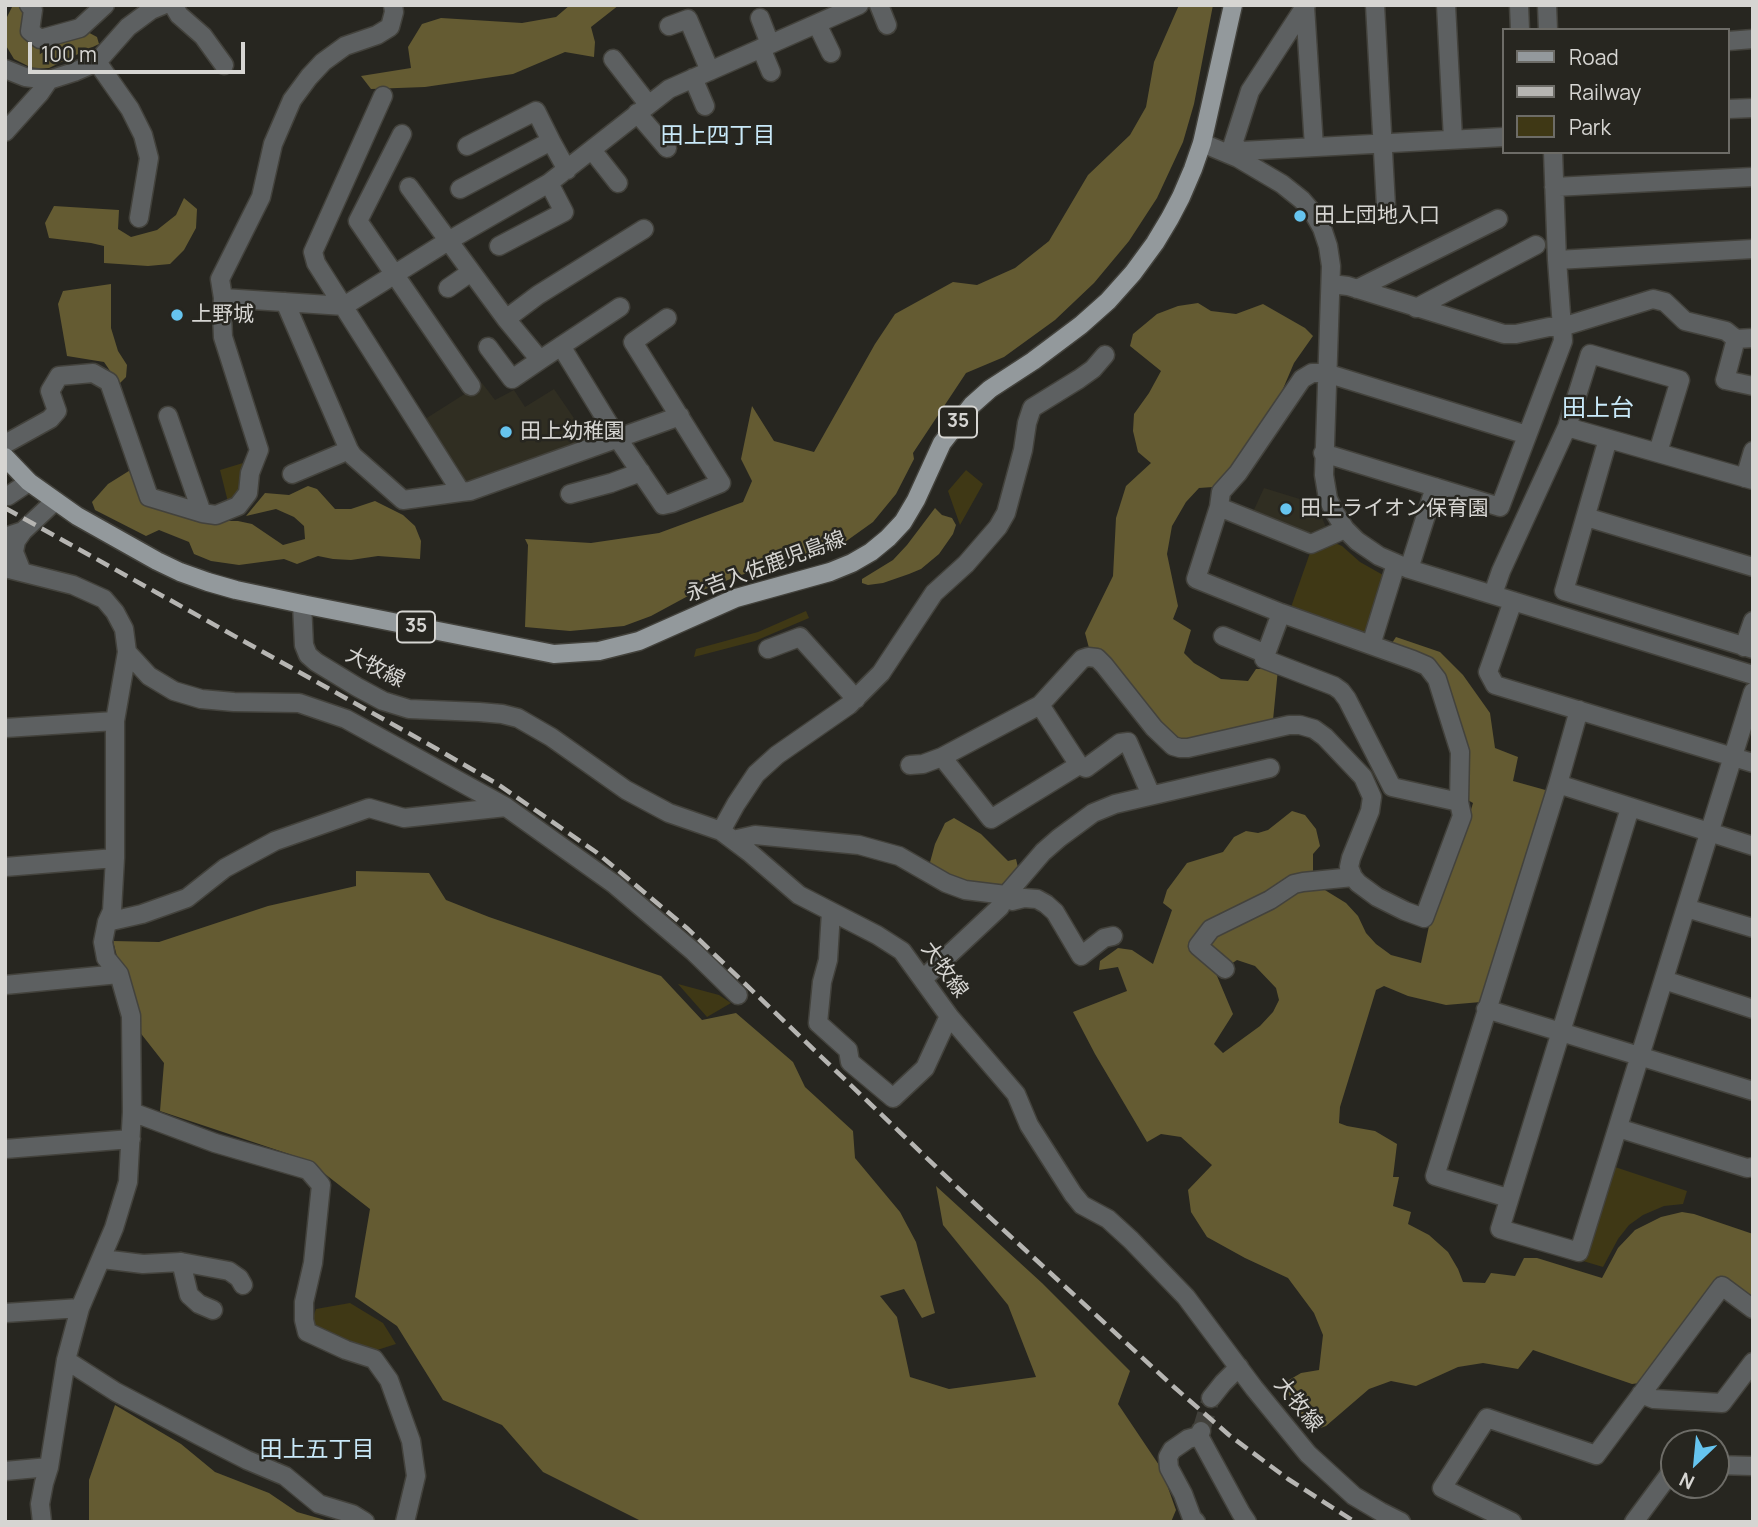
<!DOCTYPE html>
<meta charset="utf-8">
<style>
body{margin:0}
#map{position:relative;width:1758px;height:1527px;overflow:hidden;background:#272620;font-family:Manrope,sans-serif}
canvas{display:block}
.frame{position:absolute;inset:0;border:7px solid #d6d5d2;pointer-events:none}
.legend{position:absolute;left:1502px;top:28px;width:228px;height:126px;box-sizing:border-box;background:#272620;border:2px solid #6d6c67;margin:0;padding:9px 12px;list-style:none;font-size:21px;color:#d6d5d2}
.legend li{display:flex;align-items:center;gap:14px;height:35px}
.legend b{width:35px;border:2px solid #6d6c67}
.north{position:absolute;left:1660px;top:1429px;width:70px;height:70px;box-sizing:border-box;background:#272620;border:2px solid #6d6c67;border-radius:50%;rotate:206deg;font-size:19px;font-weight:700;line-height:28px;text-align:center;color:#d6d5d2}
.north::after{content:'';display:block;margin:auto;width:24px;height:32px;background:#66c4ef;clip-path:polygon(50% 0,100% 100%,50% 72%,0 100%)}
.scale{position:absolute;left:28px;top:42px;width:217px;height:32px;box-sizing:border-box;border:4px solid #d6d5d2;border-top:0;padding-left:9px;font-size:21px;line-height:24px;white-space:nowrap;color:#d6d5d2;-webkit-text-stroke:5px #272620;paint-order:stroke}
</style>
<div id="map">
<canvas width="1758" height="1527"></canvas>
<div class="frame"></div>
<ul class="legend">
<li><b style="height:9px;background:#93999c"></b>Road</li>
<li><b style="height:9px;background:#b6b5b2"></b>Railway</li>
<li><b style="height:19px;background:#3f3815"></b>Park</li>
</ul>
<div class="north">N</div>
<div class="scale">100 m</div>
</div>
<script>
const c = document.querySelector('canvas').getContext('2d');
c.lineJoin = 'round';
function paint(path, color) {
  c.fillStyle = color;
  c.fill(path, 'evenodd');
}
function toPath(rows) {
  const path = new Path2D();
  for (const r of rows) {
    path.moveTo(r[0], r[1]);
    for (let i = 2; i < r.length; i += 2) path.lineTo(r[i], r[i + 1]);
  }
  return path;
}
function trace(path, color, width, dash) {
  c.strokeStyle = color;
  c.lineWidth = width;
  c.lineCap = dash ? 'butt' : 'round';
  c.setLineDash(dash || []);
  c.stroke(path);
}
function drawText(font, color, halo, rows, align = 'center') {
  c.font = font + ' Manrope,"Noto Sans JP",sans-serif';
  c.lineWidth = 5;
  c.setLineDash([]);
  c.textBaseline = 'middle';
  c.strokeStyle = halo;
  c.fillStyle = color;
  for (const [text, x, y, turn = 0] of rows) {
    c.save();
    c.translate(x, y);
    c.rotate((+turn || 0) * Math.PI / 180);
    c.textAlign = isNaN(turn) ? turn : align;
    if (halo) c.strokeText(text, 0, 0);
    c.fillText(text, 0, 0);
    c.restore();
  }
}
paint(toPath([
 [482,383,495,400,514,390,525,407,554,389,591,443,470,486,460,482,422,421],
 [1264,488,1316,504,1329,534,1311,539,1252,514]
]), '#302e22');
paint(toPath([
 [243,463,241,475,241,491,228,502,220,470],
 [966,470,983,484,960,525,948,491],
 [1335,543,1342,546,1360,562,1383,575,1385,580,1368,633,1359,637,1290,610,1311,550],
 [806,611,809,618,755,641,694,657,696,649,758,632],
 [678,984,719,995,731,1003,707,1017],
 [1612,1166,1687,1191,1683,1204,1664,1206,1643,1215,1629,1225,1618,1239,1603,1267,1583,1261],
 [350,1303,383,1323,396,1344,371,1352,309,1329,316,1309]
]), '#3f3815');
paint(toPath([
 [13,5,35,5,37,30,84,30,97,37,99,44,49,68,34,69,14,59,5,44,5,21],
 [570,5,619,5,591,27,595,42,594,57,565,52,513,74,425,87,371,89,361,76,411,68,408,47,422,24,441,18,522,23,556,17],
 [1179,5,1213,5,1194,104,1183,142,1157,198,1129,241,1094,283,1055,320,1004,357,966,373,913,453,914,459,896,494,873,522,845,542,738,576,688,596,651,616,624,626,570,631,525,627,528,545,525,539,591,543,659,533,743,502,752,481,741,459,752,406,774,441,814,452,875,344,895,314,953,282,977,285,1015,268,1049,241,1088,175,1130,135,1146,107,1154,62],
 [184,198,197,209,196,228,184,250,170,264,148,266,104,263,104,246,91,243,49,238,45,223,54,206,119,210,118,229,131,237,157,230,176,215],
 [111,284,111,328,118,351,127,365,126,377,119,384,104,362,67,356,58,304,63,291],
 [1198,303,1211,311,1236,314,1263,304,1305,328,1313,336,1294,363,1274,410,1235,465,1213,487,1199,488,1186,502,1172,526,1167,554,1178,606,1173,619,1191,630,1184,653,1194,663,1221,679,1248,681,1256,669,1278,669,1273,720,1180,741,1170,736,1107,657,1096,648,1089,648,1085,633,1113,576,1116,518,1126,486,1151,463,1138,452,1133,431,1134,414,1149,393,1161,371,1130,346,1133,334,1157,314,1178,306],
 [132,469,145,503,202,521,238,521,252,524,283,545,305,539,304,526,294,517,276,509,246,516,265,493,289,495,308,486,317,489,335,509,351,509,375,501,403,515,415,526,421,541,420,559,378,556,351,560,333,559,318,556,297,564,284,559,239,565,211,561,194,554,189,542,159,530,146,536,95,510,92,502,108,484],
 [935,508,942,515,952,518,956,525,953,534,939,554,921,569,909,574,883,583,868,585,862,583,862,579,893,560,907,545],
 [1396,637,1440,652,1463,675,1490,713,1495,748,1518,757,1513,781,1549,791,1481,1002,1446,1005,1408,996,1384,986,1376,990,1340,1107,1339,1123,1347,1126,1375,1131,1397,1144,1393,1177,1399,1177,1393,1206,1411,1212,1408,1224,1429,1235,1448,1252,1458,1269,1463,1282,1485,1283,1491,1273,1515,1276,1524,1258,1537,1258,1602,1278,1618,1248,1635,1230,1661,1217,1682,1212,1694,1214,1753,1234,1753,1300,1723,1278,1640,1383,1632,1384,1533,1350,1518,1369,1483,1363,1458,1367,1416,1386,1391,1381,1369,1389,1326,1426,1312,1431,1290,1397,1284,1383,1301,1373,1319,1370,1323,1335,1314,1313,1288,1278,1245,1258,1207,1237,1191,1212,1188,1190,1212,1165,1181,1137,1161,1134,1147,1142,1095,1054,1073,1012,1127,991,1118,967,1099,970,1100,961,1118,948,1132,950,1153,964,1172,910,1163,903,1167,890,1187,863,1223,852,1234,837,1246,831,1258,833,1268,830,1292,811,1305,815,1316,829,1320,846,1313,854,1313,875,1192,948,1212,964,1233,1014,1214,1044,1223,1053,1260,1026,1273,1012,1279,1000,1276,988,1255,966,1237,960,1228,966,1211,947,1213,937,1305,885,1320,887,1346,903,1358,916,1366,933,1376,944,1391,955,1421,963,1429,926,1465,830,1473,803,1466,799,1442,675,1390,646],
 [954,818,981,834,1008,861,1016,859,1019,872,1004,886,984,887,962,885,929,866,935,844,945,823],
 [356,871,429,873,446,900,489,917,661,976,702,1020,736,1013,793,1062,805,1087,853,1131,855,1158,900,1212,916,1242,935,1313,922,1318,904,1289,880,1296,897,1317,910,1377,949,1389,1036,1377,1008,1305,943,1225,936,1186,1042,1283,1130,1371,1118,1404,1161,1468,1176,1510,1171,1522,587,1522,639,1520,543,1472,502,1425,443,1400,397,1326,355,1297,370,1209,307,1160,160,1111,164,1063,135,1026,113,941,159,942,268,906,356,886],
 [115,1405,181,1444,215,1472,269,1493,297,1512,332,1522,89,1522,89,1480]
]), '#645b32');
trace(toPath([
 [1201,1431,1211,1398]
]), '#41403b', 18, [18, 9]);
const minor = toPath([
 [29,5,33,10,30,31,40,39,80,28,105,5],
 [173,5,179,15,203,36,224,65],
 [879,5,887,25],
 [1375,5,1386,206],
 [1446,5,1453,139],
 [1519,5,1520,30],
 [1547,5,1548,30],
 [1305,6,1314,147],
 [760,18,770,44],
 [817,24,831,53],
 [669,26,688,19,710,71],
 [1728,41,1753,39],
 [761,48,771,72],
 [613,59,648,104],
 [97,62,130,109,143,135,149,158,139,218],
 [5,69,25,77,49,80,74,72,97,62,128,27,151,10,163,5],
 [693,78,705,106],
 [383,96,313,252,316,263,461,492,470,491,680,416],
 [1728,109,1753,108],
 [637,113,667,148],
 [5,132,40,93,49,80],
 [402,134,358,221,471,386],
 [1202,143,1238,158,1282,184,1302,200,1314,214,1322,228,1328,246,1331,266,1324,475,1328,499,1335,513,1345,529,1357,541,1379,556,1409,569,1753,675],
 [467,146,536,111,551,141],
 [592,150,618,183],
 [1241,151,1233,144,1250,91,1306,5],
 [1238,158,1241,151,1504,137],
 [409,187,506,319,540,360,620,307],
 [1554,187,1753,177],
 [460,189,551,141,567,170],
 [499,246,564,212,549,183],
 [1557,260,1753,249],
 [1331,284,1348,286,1504,334,1516,334,1549,327,1562,327,1653,299,1665,302,1685,321,1726,331,1736,339,1753,338],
 [448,288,471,272],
 [1357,289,1498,219],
 [223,298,344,306,448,241,549,183,669,89,859,5],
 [285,302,349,450,353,456,403,500,461,492],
 [1416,308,1536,245],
 [506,319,538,295,644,229],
 [1736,339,1725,380,1753,386],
 [561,346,618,439,663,505,672,503,721,483,633,342,667,318],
 [488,347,512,379,540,360],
 [168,416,202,513],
 [1567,427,1753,480],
 [1608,439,1564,591,1753,649],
 [5,444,50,419,57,411,50,391,59,376,93,373,109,382,149,497,202,513,216,515,238,506,248,493,250,473,259,450,223,337,222,315,223,298,220,279,261,197,273,144,292,100,309,77,323,62,345,46,377,35,390,27,394,12,393,5],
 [1323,453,1500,507,1563,341,1557,260,1553,152],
 [292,474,349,450],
 [1745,478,1753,451],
 [570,494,611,483,641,472],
 [5,495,8,496,29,482],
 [1219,507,1311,544,1345,529],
 [1586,517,1753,567],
 [5,537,23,531,55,501],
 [5,568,73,585,104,599,115,612,124,629,127,652,115,721,115,858,112,911,107,922,103,942,106,958,119,974,131,1016,132,1112,128,1182,114,1228,80,1308,66,1360,49,1467,44,1483,40,1504,42,1522],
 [1409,569,1435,487],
 [22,572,14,552,16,541,23,531],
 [1493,594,1501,571,1567,427,1590,354,1680,380,1658,452],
 [1513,601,1488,672,1495,685,1753,763],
 [302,604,304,645,308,655,316,662,357,687,383,701,409,709,479,712,502,714,518,718,551,737,626,790,669,813,721,831,749,852,799,895,877,935,902,951,949,1016,1016,1094,1029,1125,1073,1194,1082,1205,1108,1219,1131,1240,1186,1297,1254,1388,1308,1454,1354,1496,1381,1512,1401,1522],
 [1281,613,1264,659,1334,686,1341,691,1347,699,1392,787,1459,802],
 [1223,636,1266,654],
 [1371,645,1396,564],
 [1744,647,1753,621],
 [768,649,800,637,856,699],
 [127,652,149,676,174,691,201,699,234,702,299,703,346,719,506,807,614,884,694,952,738,995],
 [1040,705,942,757,991,819,1079,765],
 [5,728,115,721],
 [910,765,923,764,942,757],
 [1558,784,1753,846],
 [1151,795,1128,742,1120,743,1086,768,1079,765,1040,705,1082,659,1088,657,1097,658,1104,665,1154,728,1173,746,1180,748,1188,748,1289,725,1300,725,1314,729,1325,737,1363,777,1372,797,1370,811,1351,858,1349,867,1353,877,1358,883,1377,897,1405,911,1424,918,1462,816,1459,802,1460,752,1437,679,1427,666,1413,660,1281,613,1196,579,1219,507,1221,492,1238,473,1302,379,1312,373,1326,373,1527,435],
 [1630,808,1500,1229,1579,1252,1753,692],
 [721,831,736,804,756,774,777,755,849,705,881,673,934,593,966,564,998,527,1006,513,1023,450,1027,423,1032,408,1079,379,1093,369,1105,355],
 [733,840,755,835,859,845,899,856,946,883,965,890,1006,895,1012,901,1024,898,1037,899,1046,904,1055,912,1081,956,1104,938,1113,936],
 [5,867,115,858],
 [1686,908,1753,928],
 [831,912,828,960,822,982,818,1023,848,1050,850,1062,893,1098,925,1068,949,1016],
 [107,922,142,914,187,898,225,868,275,841,369,808,404,818,506,807],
 [1225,969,1198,946,1211,929,1270,900,1294,884,1303,882,1353,877],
 [923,979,1000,907,1006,895,1043,852,1059,838,1093,813,1115,804,1270,768],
 [1664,980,1753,1009],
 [5,985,119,974],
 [1486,1009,1753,1091],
 [132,1112,215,1143,308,1170,321,1185,313,1263,304,1302,304,1320,307,1332,346,1350,374,1359,389,1380,411,1441,416,1476,405,1522],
 [1618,1128,1747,1168,1753,1167],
 [5,1149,131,1139],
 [1508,1198,1435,1176,1558,784,1579,710],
 [102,1259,143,1264,181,1262,229,1271,239,1278,243,1285],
 [181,1262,189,1295,199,1304,213,1310],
 [5,1313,80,1308],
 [66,1360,116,1392,200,1436,247,1460,285,1476,319,1504,352,1514,365,1522],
 [1641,1394,1654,1399,1722,1403,1753,1362],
 [1211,1398,1223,1383,1239,1367],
 [1201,1431,1199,1436,1241,1513,1247,1522],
 [1716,1465,1753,1466],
 [5,1471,49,1467],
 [1196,1522,1192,1518,1183,1494,1169,1468,1168,1457,1172,1450,1188,1439,1199,1436],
 [1512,1522,1442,1488,1487,1418,1596,1455,1722,1286,1753,1309],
 [1634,1522,1674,1468]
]);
const major = toPath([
 [5,457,29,482,77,516,157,561,180,572,208,582,236,590,302,604,554,654,599,651,639,641,736,598,830,572,852,563,871,552,888,538,903,522,916,500,942,443,972,405,990,389,1033,361,1081,325,1108,301,1133,273,1155,243,1170,218,1181,197,1193,169,1202,143,1233,5]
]);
trace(minor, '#43423c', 21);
trace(major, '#43423c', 21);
trace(minor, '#5d6061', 18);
trace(major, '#93999c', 18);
trace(toPath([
 [5,508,437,749,499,785,596,852,688,929,957,1187,1174,1387,1229,1435,1288,1479,1355,1522]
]), '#b6b5b2', 4.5, [14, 7]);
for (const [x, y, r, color] of [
 [1300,216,7,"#66c4ef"],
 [177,315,7,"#66c4ef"],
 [506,432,7,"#66c4ef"],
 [1286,509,7,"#66c4ef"]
]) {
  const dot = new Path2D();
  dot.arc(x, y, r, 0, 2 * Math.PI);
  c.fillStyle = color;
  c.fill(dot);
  trace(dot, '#272620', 2.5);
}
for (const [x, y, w] of [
 [958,422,38],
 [416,627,38]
]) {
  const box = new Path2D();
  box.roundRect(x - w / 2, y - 15.5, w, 31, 5);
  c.fillStyle = '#272620';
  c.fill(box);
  trace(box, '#d6d5d2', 2);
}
drawText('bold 19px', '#d6d5d2', null, [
 ["35",958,422],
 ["35",416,627]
]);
drawText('21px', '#d6d5d2', '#272620', [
 ["田上団地入口",1314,216],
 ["上野城",191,315],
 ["田上幼稚園",520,432],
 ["田上ライオン保育園",1300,509]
], 'left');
drawText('21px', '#d6d5d2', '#272620', [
 ["永吉入佐鹿児島線",766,567,-20],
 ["大牧線",375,668,27],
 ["大牧線",944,970,54],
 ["大牧線",1298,1405,51]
]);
drawText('23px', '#c9e9f9', '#272620', [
 ["田上四丁目",718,137],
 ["田上五丁目",317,1451]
]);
drawText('24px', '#c9e9f9', '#272620', [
 ["田上台",1598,409]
]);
</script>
